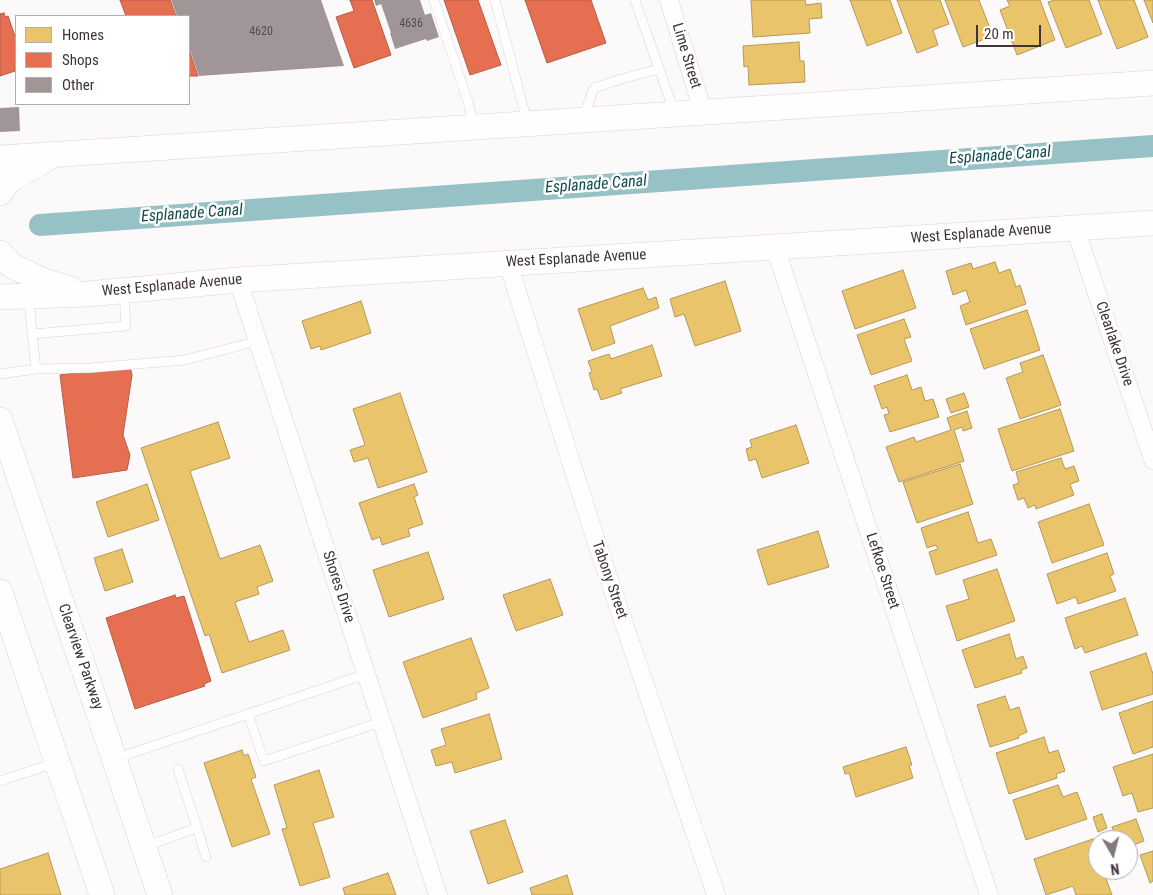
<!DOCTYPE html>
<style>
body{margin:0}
#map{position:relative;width:1153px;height:895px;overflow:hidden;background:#fcf9fa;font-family:"Roboto Condensed",sans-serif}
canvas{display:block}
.legend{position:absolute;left:15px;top:15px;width:175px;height:90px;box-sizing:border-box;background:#fff;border:1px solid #b2adae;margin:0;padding:6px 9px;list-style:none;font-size:15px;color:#3e3335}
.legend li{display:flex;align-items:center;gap:10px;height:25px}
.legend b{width:25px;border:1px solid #b2adae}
.north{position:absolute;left:1088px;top:830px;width:50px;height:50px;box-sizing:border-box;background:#fff;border:1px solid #b2adae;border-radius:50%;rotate:172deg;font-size:14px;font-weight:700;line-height:20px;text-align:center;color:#3e3335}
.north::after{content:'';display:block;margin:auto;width:18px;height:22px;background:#80787a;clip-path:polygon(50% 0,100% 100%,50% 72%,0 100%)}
.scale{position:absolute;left:976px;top:25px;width:65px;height:22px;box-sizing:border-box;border:2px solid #3e3335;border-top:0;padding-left:6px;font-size:15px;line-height:18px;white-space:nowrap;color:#3e3335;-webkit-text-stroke:4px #fff;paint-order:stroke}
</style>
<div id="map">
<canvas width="1153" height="895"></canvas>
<ul class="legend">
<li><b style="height:14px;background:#e9c46a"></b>Homes</li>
<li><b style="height:14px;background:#e76f51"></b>Shops</li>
<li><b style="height:14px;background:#a09698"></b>Other</li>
</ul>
<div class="north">N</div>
<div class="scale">20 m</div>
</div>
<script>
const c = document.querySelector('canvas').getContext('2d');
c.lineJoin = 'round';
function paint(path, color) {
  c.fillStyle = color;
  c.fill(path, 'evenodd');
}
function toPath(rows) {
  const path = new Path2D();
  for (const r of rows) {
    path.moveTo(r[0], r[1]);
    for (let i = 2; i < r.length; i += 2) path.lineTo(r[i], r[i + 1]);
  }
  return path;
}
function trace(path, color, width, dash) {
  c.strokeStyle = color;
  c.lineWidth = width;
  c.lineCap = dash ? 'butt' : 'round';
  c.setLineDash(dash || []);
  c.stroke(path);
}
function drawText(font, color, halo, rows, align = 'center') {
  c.font = font + ' "Roboto Condensed",sans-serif';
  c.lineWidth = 5;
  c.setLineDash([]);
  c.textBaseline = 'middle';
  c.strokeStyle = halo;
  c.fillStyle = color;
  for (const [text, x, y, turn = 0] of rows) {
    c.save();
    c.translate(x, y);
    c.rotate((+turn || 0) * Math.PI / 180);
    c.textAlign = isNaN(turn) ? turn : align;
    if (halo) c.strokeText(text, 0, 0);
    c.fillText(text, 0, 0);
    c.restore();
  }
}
const homes = toPath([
 [751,0,805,0,806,5,821,3,822,18,809,19,810,33,753,37,751,0],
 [850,0,890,0,902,33,867,46,850,0],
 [897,0,940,0,949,24,933,30,938,45,917,53,897,0],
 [945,0,979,0,993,36,963,47,945,0],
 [1007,0,1040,0,1055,40,1017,55,1000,10,1010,6,1007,0],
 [1055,0,1089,0,1102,34,1066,48,1048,2,1055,0],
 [1098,0,1134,0,1148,37,1117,49,1098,0],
 [1144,0,1153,0,1153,23,1144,0],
 [799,42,800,61,804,61,805,82,749,85,748,66,744,67,743,46,799,42],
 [995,262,999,273,1010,269,1016,287,1020,285,1026,304,966,325,960,306,970,302,966,290,953,295,946,271,971,263,973,269,995,262],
 [903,270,916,308,855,329,842,291,903,270],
 [725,281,741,331,695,346,684,314,675,317,670,299,725,281],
 [643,288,648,300,656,297,659,308,610,326,615,343,592,351,578,309,643,288],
 [361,301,371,333,321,350,320,346,311,349,302,321,361,301],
 [1027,310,1040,350,984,369,970,329,1027,310],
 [904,319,911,337,904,339,912,361,871,375,857,335,904,319],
 [652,345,662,376,620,389,622,393,601,400,597,389,594,390,589,373,592,372,588,361,609,354,611,359,652,345],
 [1043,355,1061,405,1020,419,1006,378,1023,372,1020,363,1043,355],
 [907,375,912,390,921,387,925,401,933,399,939,417,890,432,884,415,889,414,887,407,882,409,874,386,907,375],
 [400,393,427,472,378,488,368,458,354,462,350,450,365,445,353,409,400,393],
 [964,393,969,407,951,413,946,399,964,393],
 [1060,409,1074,451,1012,471,998,429,1060,409],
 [967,411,972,428,963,431,962,427,954,430,964,461,899,482,886,447,914,437,916,442,951,430,947,418,967,411],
 [218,422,230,458,190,471,220,559,260,545,273,581,257,587,259,594,235,602,249,642,283,630,290,650,222,673,209,634,205,636,141,448,218,422],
 [796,425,809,463,762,478,756,459,749,461,746,449,752,447,750,440,796,425],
 [1061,458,1065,469,1074,466,1079,481,1070,484,1074,495,1036,509,1035,505,1028,508,1024,498,1018,500,1013,485,1019,483,1016,472,1061,458],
 [960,464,973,504,917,523,903,482,960,464],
 [147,484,159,520,108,537,96,502,147,484],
 [414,484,418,495,414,497,423,524,408,529,410,536,382,545,380,537,372,540,359,503,414,484],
 [1089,504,1104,545,1052,563,1038,522,1089,504],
 [968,512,978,543,991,539,997,555,936,575,929,552,938,549,936,545,927,548,921,528,968,512],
 [818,531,829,567,768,585,757,550,818,531],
 [122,549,133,582,105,591,94,558,122,549],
 [428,552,444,599,389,617,373,570,428,552],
 [1107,553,1114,574,1110,576,1116,591,1078,604,1076,597,1057,604,1047,574,1107,553],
 [997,569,1015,621,957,641,946,606,969,599,963,580,997,569],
 [550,579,563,615,516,631,503,595,550,579],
 [1125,598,1138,635,1085,653,1082,646,1075,649,1065,618,1125,598],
 [1009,634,1016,659,1023,656,1027,668,1021,670,1022,673,975,688,962,650,1009,634],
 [471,638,489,688,476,693,477,699,423,718,403,662,471,638],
 [1146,653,1153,674,1153,694,1102,710,1090,672,1146,653],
 [1005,696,1010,710,1019,707,1027,732,1018,736,1019,738,990,747,977,705,1005,696],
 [1153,701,1153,747,1133,754,1119,713,1153,701],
 [489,714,502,759,455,773,452,762,436,766,431,750,446,745,441,729,489,714],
 [1044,737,1049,753,1058,750,1065,771,1056,774,1057,778,1009,794,996,753,1044,737],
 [906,747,912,765,909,765,913,778,856,797,849,773,845,774,843,767,906,747],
 [242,750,244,756,248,754,256,777,251,779,270,834,232,847,204,763,242,750],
 [1153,754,1153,808,1138,812,1132,793,1123,796,1113,767,1153,754],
 [319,770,334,817,313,823,330,877,300,886,282,829,287,828,274,785,319,770],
 [1058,785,1063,797,1077,792,1087,819,1026,840,1013,800,1058,785],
 [1102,814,1107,828,1098,832,1093,817,1102,814],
 [1136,819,1144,841,1128,847,1128,840,1116,840,1112,827,1136,819],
 [505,820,523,872,488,884,470,831,505,820],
 [1093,839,1098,854,1098,870,1103,870,1112,895,1076,895,1073,886,1046,895,1034,859,1093,839],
 [1153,851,1153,881,1150,883,1140,855,1153,851],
 [48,853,61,895,0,895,0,869,48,853],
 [388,873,396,895,345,895,343,888,388,873],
 [567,875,573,895,532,895,530,888,567,875]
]);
paint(homes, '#e9c46a');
trace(homes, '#b6985a', 1);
const shops = toPath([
 [120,0,170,0,176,16,126,16,120,0],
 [350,0,372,0,391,55,354,68,336,17,354,11,350,0],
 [444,0,478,0,501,65,470,75,444,0],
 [525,0,591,0,606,43,547,63,525,0],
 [4,13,5,17,8,16,16,39,16,68,14,68,15,71,0,76,0,14,4,13],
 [189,50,198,76,189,76,189,50],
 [130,366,132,375,123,435,130,455,127,470,73,478,60,375,130,366],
 [175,595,176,598,184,596,211,681,204,684,205,686,135,709,106,618,175,595]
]);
paint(shops, '#e76f51');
trace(shops, '#b45d49', 1);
trace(toPath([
 [40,225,1153,146]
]), '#96c2c5', 22);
paint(toPath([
 [171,0,321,0,344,66,199,76,189,48,189,16,177,16],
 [374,0,420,0,425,15,431,13,439,37,427,41,426,39,395,49,390,33,391,33,381,4,376,6],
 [19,107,20,131,0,132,0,108]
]), '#a09698');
const lane = toPath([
 [434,0,468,102,474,126],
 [495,0,527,121],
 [635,0,674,111],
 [583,118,594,88,621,79,659,69],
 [29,297,32,334,126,326,124,291],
 [36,369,90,368,184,360,258,341],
 [0,374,36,369,32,334],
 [366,674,248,714,264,761,381,722],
 [117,758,248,714],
 [0,781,55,763],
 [197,828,206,857],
 [146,846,197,828,178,769]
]);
const street = toPath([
 [669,0,703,112],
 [1075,228,1153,460],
 [775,247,989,895],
 [508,263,598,547,716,895],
 [238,280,438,895]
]);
const secondary = toPath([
 [0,158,1153,83],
 [0,193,9,180,48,158],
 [0,253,12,266,44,281,70,289],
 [0,297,87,294,238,280,775,247,1153,223],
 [0,420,160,895],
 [0,592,102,895]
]);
trace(lane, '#dad3d4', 10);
trace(street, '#dad3d4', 19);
trace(secondary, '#dad3d4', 26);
trace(lane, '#fffefe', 9);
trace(street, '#fffefe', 18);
trace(secondary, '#fffefe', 25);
drawText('12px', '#564c4e', null, [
 ["4636",411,24],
 ["4620",261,32]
]);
drawText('15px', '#3e3335', '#fff', [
 ["Lime Street",686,56,73],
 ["West Esplanade Avenue",981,234,-4],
 ["West Esplanade Avenue",576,259,-3],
 ["West Esplanade Avenue",172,286,-5],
 ["Clearlake Drive",1114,344,71],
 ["Lefkoe Street",882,571,72],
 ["Tabony Street",609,580,71],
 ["Shores Drive",338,587,72],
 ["Clearview Parkway",80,657,71]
]);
drawText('italic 16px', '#0f4a4d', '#fff', [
 ["Esplanade Canal",1000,156,-4],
 ["Esplanade Canal",596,185,-4],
 ["Esplanade Canal",192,214,-4]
]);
</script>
